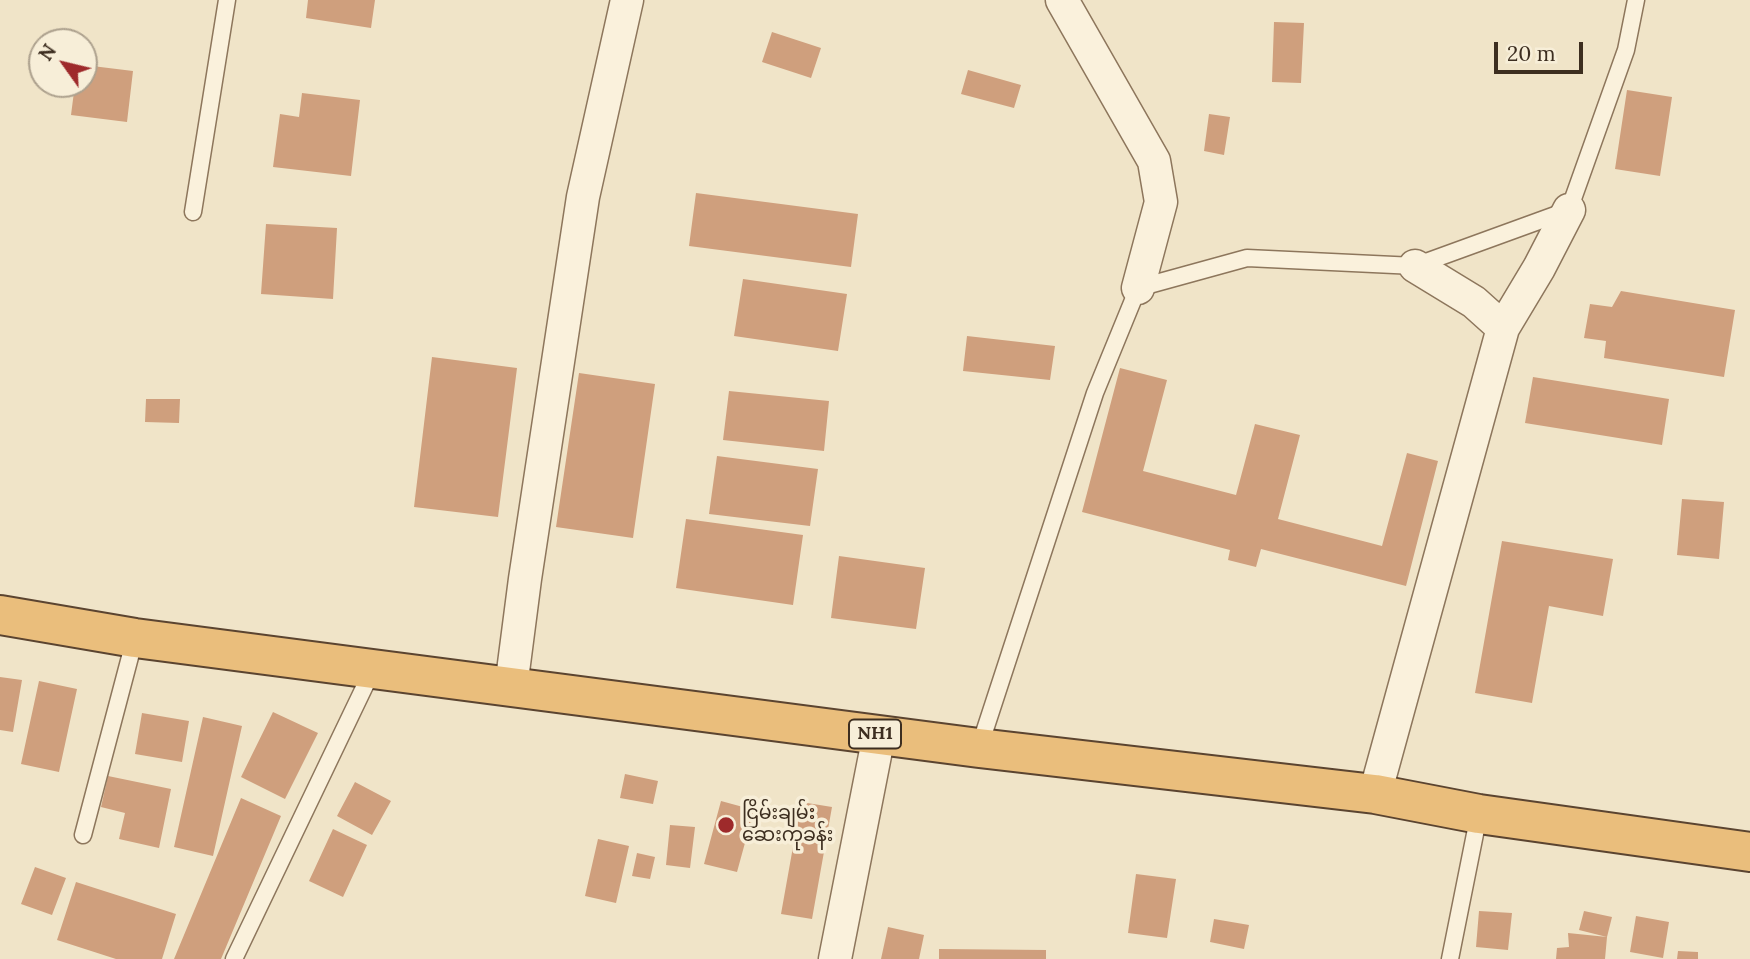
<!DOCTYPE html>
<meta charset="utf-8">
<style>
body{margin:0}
#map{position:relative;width:1750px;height:959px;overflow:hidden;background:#f0e4c8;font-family:Lora,serif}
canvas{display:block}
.north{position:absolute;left:28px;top:28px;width:70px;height:70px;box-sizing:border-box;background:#f7eed8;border:2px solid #ada18e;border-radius:50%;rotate:304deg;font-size:19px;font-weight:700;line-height:28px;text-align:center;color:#3d2e20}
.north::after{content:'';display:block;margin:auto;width:24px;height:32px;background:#9e2a2b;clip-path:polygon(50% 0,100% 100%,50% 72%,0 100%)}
.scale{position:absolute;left:1494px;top:42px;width:89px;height:32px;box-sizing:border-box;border:4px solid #3d2e20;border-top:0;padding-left:9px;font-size:21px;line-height:24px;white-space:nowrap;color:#3d2e20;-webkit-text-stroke:5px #f7eed8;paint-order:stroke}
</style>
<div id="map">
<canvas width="1750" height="959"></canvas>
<div class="north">N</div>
<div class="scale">20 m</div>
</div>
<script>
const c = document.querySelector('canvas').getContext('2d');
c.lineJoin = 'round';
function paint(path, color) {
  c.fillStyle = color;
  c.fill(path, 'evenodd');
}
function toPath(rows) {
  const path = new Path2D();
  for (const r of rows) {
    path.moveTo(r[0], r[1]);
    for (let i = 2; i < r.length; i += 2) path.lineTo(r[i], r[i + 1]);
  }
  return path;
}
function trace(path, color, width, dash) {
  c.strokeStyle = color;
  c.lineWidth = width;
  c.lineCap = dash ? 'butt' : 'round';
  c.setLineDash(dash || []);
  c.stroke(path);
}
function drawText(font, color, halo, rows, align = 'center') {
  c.font = font + ' Lora,"Noto Sans Myanmar",serif';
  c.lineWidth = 7;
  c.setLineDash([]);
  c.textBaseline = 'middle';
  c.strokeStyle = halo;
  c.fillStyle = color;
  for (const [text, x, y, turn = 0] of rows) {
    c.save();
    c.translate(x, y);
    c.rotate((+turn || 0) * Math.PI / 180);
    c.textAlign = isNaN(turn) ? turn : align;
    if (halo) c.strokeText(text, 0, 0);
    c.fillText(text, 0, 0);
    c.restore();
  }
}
paint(toPath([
 [308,0,375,0,371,28,306,18],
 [1274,22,1304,23,1301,83,1272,82],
 [772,32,821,48,811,78,762,62],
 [84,65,133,71,127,122,71,115,75,84,84,84],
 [968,70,1021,85,1014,108,961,94],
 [1627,90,1672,97,1660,176,1615,169],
 [302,93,360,100,351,176,273,167,280,114,299,117],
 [1209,114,1230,117,1224,155,1204,151],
 [696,193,858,214,851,267,689,246],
 [266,224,337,228,333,299,261,294],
 [743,279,847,294,838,351,734,336],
 [1621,291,1735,310,1724,377,1604,358,1606,341,1584,338,1590,304,1612,307],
 [967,336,1055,346,1050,380,963,371],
 [432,357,517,368,498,517,414,507],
 [1120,368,1167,380,1143,471,1236,495,1255,424,1300,435,1278,519,1382,546,1407,453,1438,461,1406,586,1261,549,1256,567,1228,560,1230,550,1082,512],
 [579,373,655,384,633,538,556,527],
 [1533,377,1669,399,1662,445,1525,423],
 [729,391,829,401,824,451,723,440],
 [146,399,180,399,179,423,145,422],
 [717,456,818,469,810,526,709,514],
 [1682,499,1724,502,1719,559,1677,555],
 [686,519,803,535,793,605,676,588],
 [1502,541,1613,559,1603,616,1549,606,1532,703,1475,693],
 [839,556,925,568,916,629,831,618],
 [0,677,22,680,13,732,0,730],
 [39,681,77,689,59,772,21,764],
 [273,712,318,733,285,799,241,777],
 [142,713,189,721,182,762,135,754],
 [203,717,242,726,213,856,174,847],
 [625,774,658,781,653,804,620,798],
 [108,776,171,789,159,848,119,839,125,813,101,807],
 [355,782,391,801,372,835,337,816],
 [241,798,281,816,221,959,174,959],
 [721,801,754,810,737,872,704,864],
 [801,802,832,807,812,919,781,914],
 [670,825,695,827,690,868,666,865],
 [333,829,367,845,343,897,309,881],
 [598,839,629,846,616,903,585,896],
 [637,853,655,857,650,879,632,876],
 [35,867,66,878,52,915,21,904],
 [1136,874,1176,879,1167,938,1128,933],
 [76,882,176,914,162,959,116,959,57,940],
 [1479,911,1512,913,1508,950,1476,947],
 [1584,911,1612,917,1607,937,1579,930],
 [1636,916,1669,922,1663,958,1630,952],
 [1214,919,1249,925,1244,949,1210,942],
 [888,927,924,935,919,959,881,959],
 [1568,933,1607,937,1605,959,1556,959,1557,948,1569,947],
 [939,949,1046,950,1046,959,939,959],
 [1678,951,1698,952,1698,959,1677,959]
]), '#cf9f7d');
const service = toPath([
 [193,212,227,0],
 [979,748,1095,393,1138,288,1247,258,1415,266,1569,210,1626,50,1636,0],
 [83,835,135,638],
 [234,959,373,669],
 [1450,959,1479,814]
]);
const minor = toPath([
 [1062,0,1154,161,1161,202,1138,288],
 [1415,266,1474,302,1503,328],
 [511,687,525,579,583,197,627,0],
 [1375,794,1503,328,1539,268,1569,210],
 [835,959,879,735]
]);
const trunk = toPath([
 [0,615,135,638,979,748,1375,794,1479,814,1750,852]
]);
trace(service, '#8d765c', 19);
trace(minor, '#8d765c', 35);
trace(trunk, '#5b4430', 42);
trace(service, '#faf1dc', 16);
trace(minor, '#faf1dc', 32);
trace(trunk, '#eabe7c', 38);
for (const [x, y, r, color] of [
 [726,825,9,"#9e2a2b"]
]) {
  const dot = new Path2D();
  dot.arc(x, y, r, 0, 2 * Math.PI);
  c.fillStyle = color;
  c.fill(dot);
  trace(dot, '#f7eed8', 2.5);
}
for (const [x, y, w] of [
 [875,734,52]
]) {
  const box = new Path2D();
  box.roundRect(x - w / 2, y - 14.5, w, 29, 5);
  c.fillStyle = '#f7eed8';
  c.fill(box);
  trace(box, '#3d2e20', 2);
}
drawText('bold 18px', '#3d2e20', null, [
 ["NH1",875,734]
]);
drawText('19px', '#3d2e20', '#f7eed8', [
 ["ငြိမ်းချမ်း",742,814],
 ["ဆေးကုခန်း",742,836]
], 'left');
</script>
